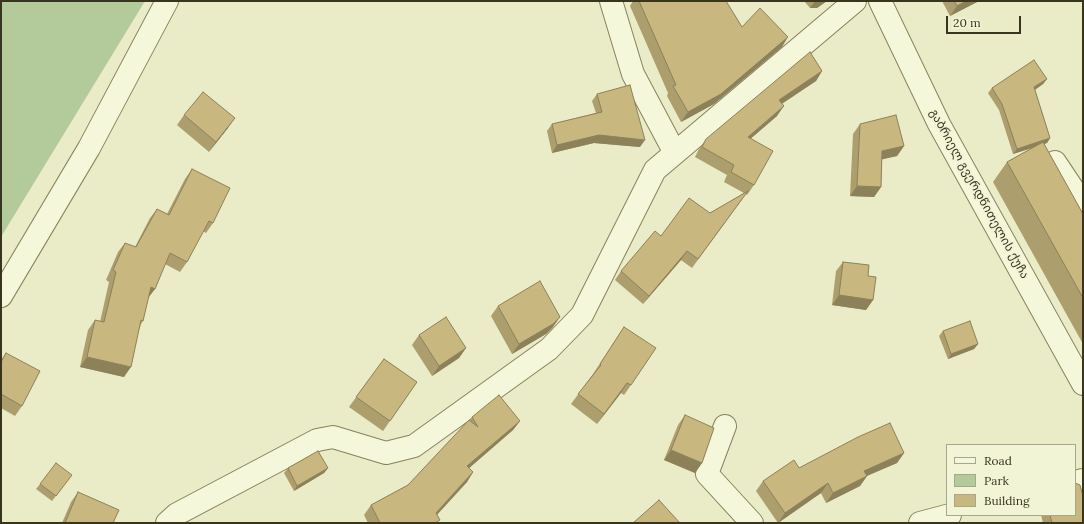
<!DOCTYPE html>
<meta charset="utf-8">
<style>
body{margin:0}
#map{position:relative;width:1084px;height:524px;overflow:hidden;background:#e9ecc7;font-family:Lora,serif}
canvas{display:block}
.frame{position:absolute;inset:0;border:2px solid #383420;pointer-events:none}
.legend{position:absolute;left:946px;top:444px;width:130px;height:72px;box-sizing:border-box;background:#f2f4d6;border:1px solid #a8a78d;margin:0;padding:5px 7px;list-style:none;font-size:12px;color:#383420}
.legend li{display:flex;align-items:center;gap:8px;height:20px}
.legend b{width:20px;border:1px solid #a8a78d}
.scale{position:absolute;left:946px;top:16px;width:75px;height:18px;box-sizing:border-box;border:2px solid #383420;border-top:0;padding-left:5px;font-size:12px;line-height:14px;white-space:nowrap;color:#383420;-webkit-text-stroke:3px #f2f4d6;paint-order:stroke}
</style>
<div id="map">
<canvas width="1084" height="524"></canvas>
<div class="frame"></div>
<ul class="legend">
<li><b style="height:5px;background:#f5f7da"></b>Road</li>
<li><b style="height:11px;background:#b3ca9b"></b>Park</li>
<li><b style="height:11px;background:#c8b87f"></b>Building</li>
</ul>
<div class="scale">20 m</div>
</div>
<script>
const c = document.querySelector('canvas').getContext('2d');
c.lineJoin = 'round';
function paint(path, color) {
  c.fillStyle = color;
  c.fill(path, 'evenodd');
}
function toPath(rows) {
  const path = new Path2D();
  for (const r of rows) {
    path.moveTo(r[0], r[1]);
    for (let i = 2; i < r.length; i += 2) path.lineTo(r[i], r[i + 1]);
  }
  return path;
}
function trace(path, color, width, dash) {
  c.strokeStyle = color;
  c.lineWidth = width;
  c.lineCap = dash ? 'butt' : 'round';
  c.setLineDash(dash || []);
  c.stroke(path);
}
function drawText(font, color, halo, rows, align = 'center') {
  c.font = font + ' Lora,"Noto Sans Georgian",serif';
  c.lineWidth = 4;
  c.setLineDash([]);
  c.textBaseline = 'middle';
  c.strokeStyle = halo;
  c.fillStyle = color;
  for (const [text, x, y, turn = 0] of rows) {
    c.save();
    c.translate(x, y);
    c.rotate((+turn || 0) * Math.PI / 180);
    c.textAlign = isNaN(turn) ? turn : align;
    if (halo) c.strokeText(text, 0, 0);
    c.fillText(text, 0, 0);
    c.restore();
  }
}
paint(toPath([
 [1,1,145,1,1,237]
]), '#b3ca9b');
const minor = toPath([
 [611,1,633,74,675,153],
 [880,1,939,124,1083,384],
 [1055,162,1083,204],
 [1,296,89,148,167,1],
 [725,426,707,474,752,523],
 [1075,482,1083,480],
 [167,523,177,514,317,440,333,437,386,453,414,446,549,349,582,315,655,170,855,1],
 [920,523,950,515]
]);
trace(minor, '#87825d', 24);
trace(minor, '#f5f7da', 22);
paint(toPath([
 [633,1,726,1,742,27,782,47,714,104,681,122,667,96,668,93,630,6],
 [804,1,827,1,817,8,810,8],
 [942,1,979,1,950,16],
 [822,71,816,81,782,104,777,116,750,139,754,185,747,195,746,194,692,268,681,260,643,304,615,280,621,271,661,236,710,213,744,193,724,182,727,175,695,157,699,149,706,139],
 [1047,79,1043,84,1035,90,1050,138,1047,143,1044,144,1083,214,1083,344,993,182,1007,162,1032,148,1013,154,999,110,988,93,992,88],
 [597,94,640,147,594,143,552,153,547,131,552,124,596,113,592,101],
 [184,115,228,128,209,152,177,125],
 [860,124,904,146,897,156,882,159,881,187,874,197,850,196,853,134],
 [192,169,213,223,206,233,203,231,187,262,180,272,165,264,155,289,148,298,143,321,141,324,124,377,80,367,88,330,95,320,100,322,109,282,106,280,118,252,125,243,135,247,150,218,157,209,167,214,185,179],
 [843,262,868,276,873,300,866,310,832,305,836,271],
 [498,306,553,327,546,334,512,354,491,316],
 [624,327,631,385,624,395,621,393,597,424,571,404,593,374],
 [943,331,978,344,974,349,948,359,939,336],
 [419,335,466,348,459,358,432,376,412,345],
 [6,353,22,406,15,416,1,408,1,360],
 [384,359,417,382,383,431,349,407],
 [685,415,702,463,695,473,664,460,678,425],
 [472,417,520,421,513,430,469,468,473,472,467,482,437,515,438,523,368,523,364,515,371,505,408,485,469,420],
 [904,453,897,463,867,476,860,486,826,503,821,493,778,523,756,491,763,481,799,468],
 [288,468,328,468,324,473,294,491,284,473],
 [68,480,52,501,36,489,40,484],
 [78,492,113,523,62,523,71,502],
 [1041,515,1075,515,1083,523,1043,523]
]), '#ac9e6d');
paint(toPath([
 [815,1,827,1,817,8,810,8],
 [966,1,979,1,950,16,957,6],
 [788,37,782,47,714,104,681,122,688,112],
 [822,71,816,81,772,110,779,100],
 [1047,79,1043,84,1030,93,1034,87],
 [784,106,777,116,741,147,748,137],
 [235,118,228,128,209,152,216,142],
 [599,135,645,140,640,147,594,143,552,153,557,145],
 [1050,138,1047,143,1013,154,1017,149],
 [904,146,897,156,875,161,882,151],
 [857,186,881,187,874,197,850,196],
 [687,251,681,260,643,304,649,296],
 [151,287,155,289,148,298],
 [839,295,873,300,866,310,832,305],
 [560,317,553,327,546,334,512,354,519,344],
 [978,344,974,349,948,359,951,354],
 [466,348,459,358,432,376,439,366],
 [87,357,131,367,124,377,80,367],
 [627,383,621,393,597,424,604,414],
 [520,421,513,430,460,476,467,466],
 [671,450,702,463,695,473,664,460],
 [904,453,897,463,857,480,864,471],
 [328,468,324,473,294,491,297,486],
 [473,472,467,482,429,523,436,513],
 [867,476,860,486,826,503,833,493],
 [828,483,821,493,778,523,785,513]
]), '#8c8159');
const building = toPath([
 [639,1,726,1,742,27,760,8,788,37,721,94,688,112,673,86,676,85,639,1],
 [954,1,966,1,957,6,954,1],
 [810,52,822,71,779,100,784,106,748,137,773,151,754,185,731,172,734,165,702,147,706,139,810,52],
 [1034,60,1047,79,1034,87,1050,138,1017,149,1002,104,992,88,1034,60],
 [630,85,645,140,599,135,557,145,552,124,602,112,597,94,630,85],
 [203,92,235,118,216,142,184,115,203,92],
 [896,115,904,146,882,151,881,187,857,186,860,124,896,115],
 [1043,142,1083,214,1083,298,1007,162,1043,142],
 [192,169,230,188,213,223,209,221,187,262,170,253,155,289,151,287,143,321,141,320,131,367,87,357,95,320,104,322,116,272,113,270,125,243,136,247,157,209,169,215,192,169],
 [748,191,698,259,687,251,649,296,621,271,655,231,661,236,689,198,710,213,748,191],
 [843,262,869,265,868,276,876,277,873,300,839,295,843,262],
 [540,281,560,317,553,324,519,344,498,306,540,281],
 [446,317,466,348,439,366,419,335,446,317],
 [970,321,978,344,951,354,943,331,970,321],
 [624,327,656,348,631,385,627,383,604,414,578,394,601,365,600,364,624,327],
 [6,353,40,371,22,406,1,394,1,362,6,353],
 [384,359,417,382,390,421,356,397,384,359],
 [499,395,520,421,467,466,473,472,436,513,440,520,435,523,380,523,371,505,408,485,469,420,478,427,472,417,499,395],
 [685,415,714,428,702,463,671,450,685,415],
 [890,423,904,453,864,471,867,476,833,493,828,483,785,513,763,481,794,460,799,468,858,437,890,423],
 [318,451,328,468,297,486,288,468,318,451],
 [56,463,72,475,56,496,40,484,56,463],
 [1075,483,1080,485,1083,496,1083,523,1052,523,1050,515,1075,515,1075,483],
 [78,492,119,510,113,523,65,523,78,492],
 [659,500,680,523,633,523,659,500]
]);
paint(building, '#c8b87f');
trace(building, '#8c8159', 1);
drawText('12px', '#383420', '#f2f4d6', [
 ["გაბრიელ გვერდწითელის ქუჩა",979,194,61]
]);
</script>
